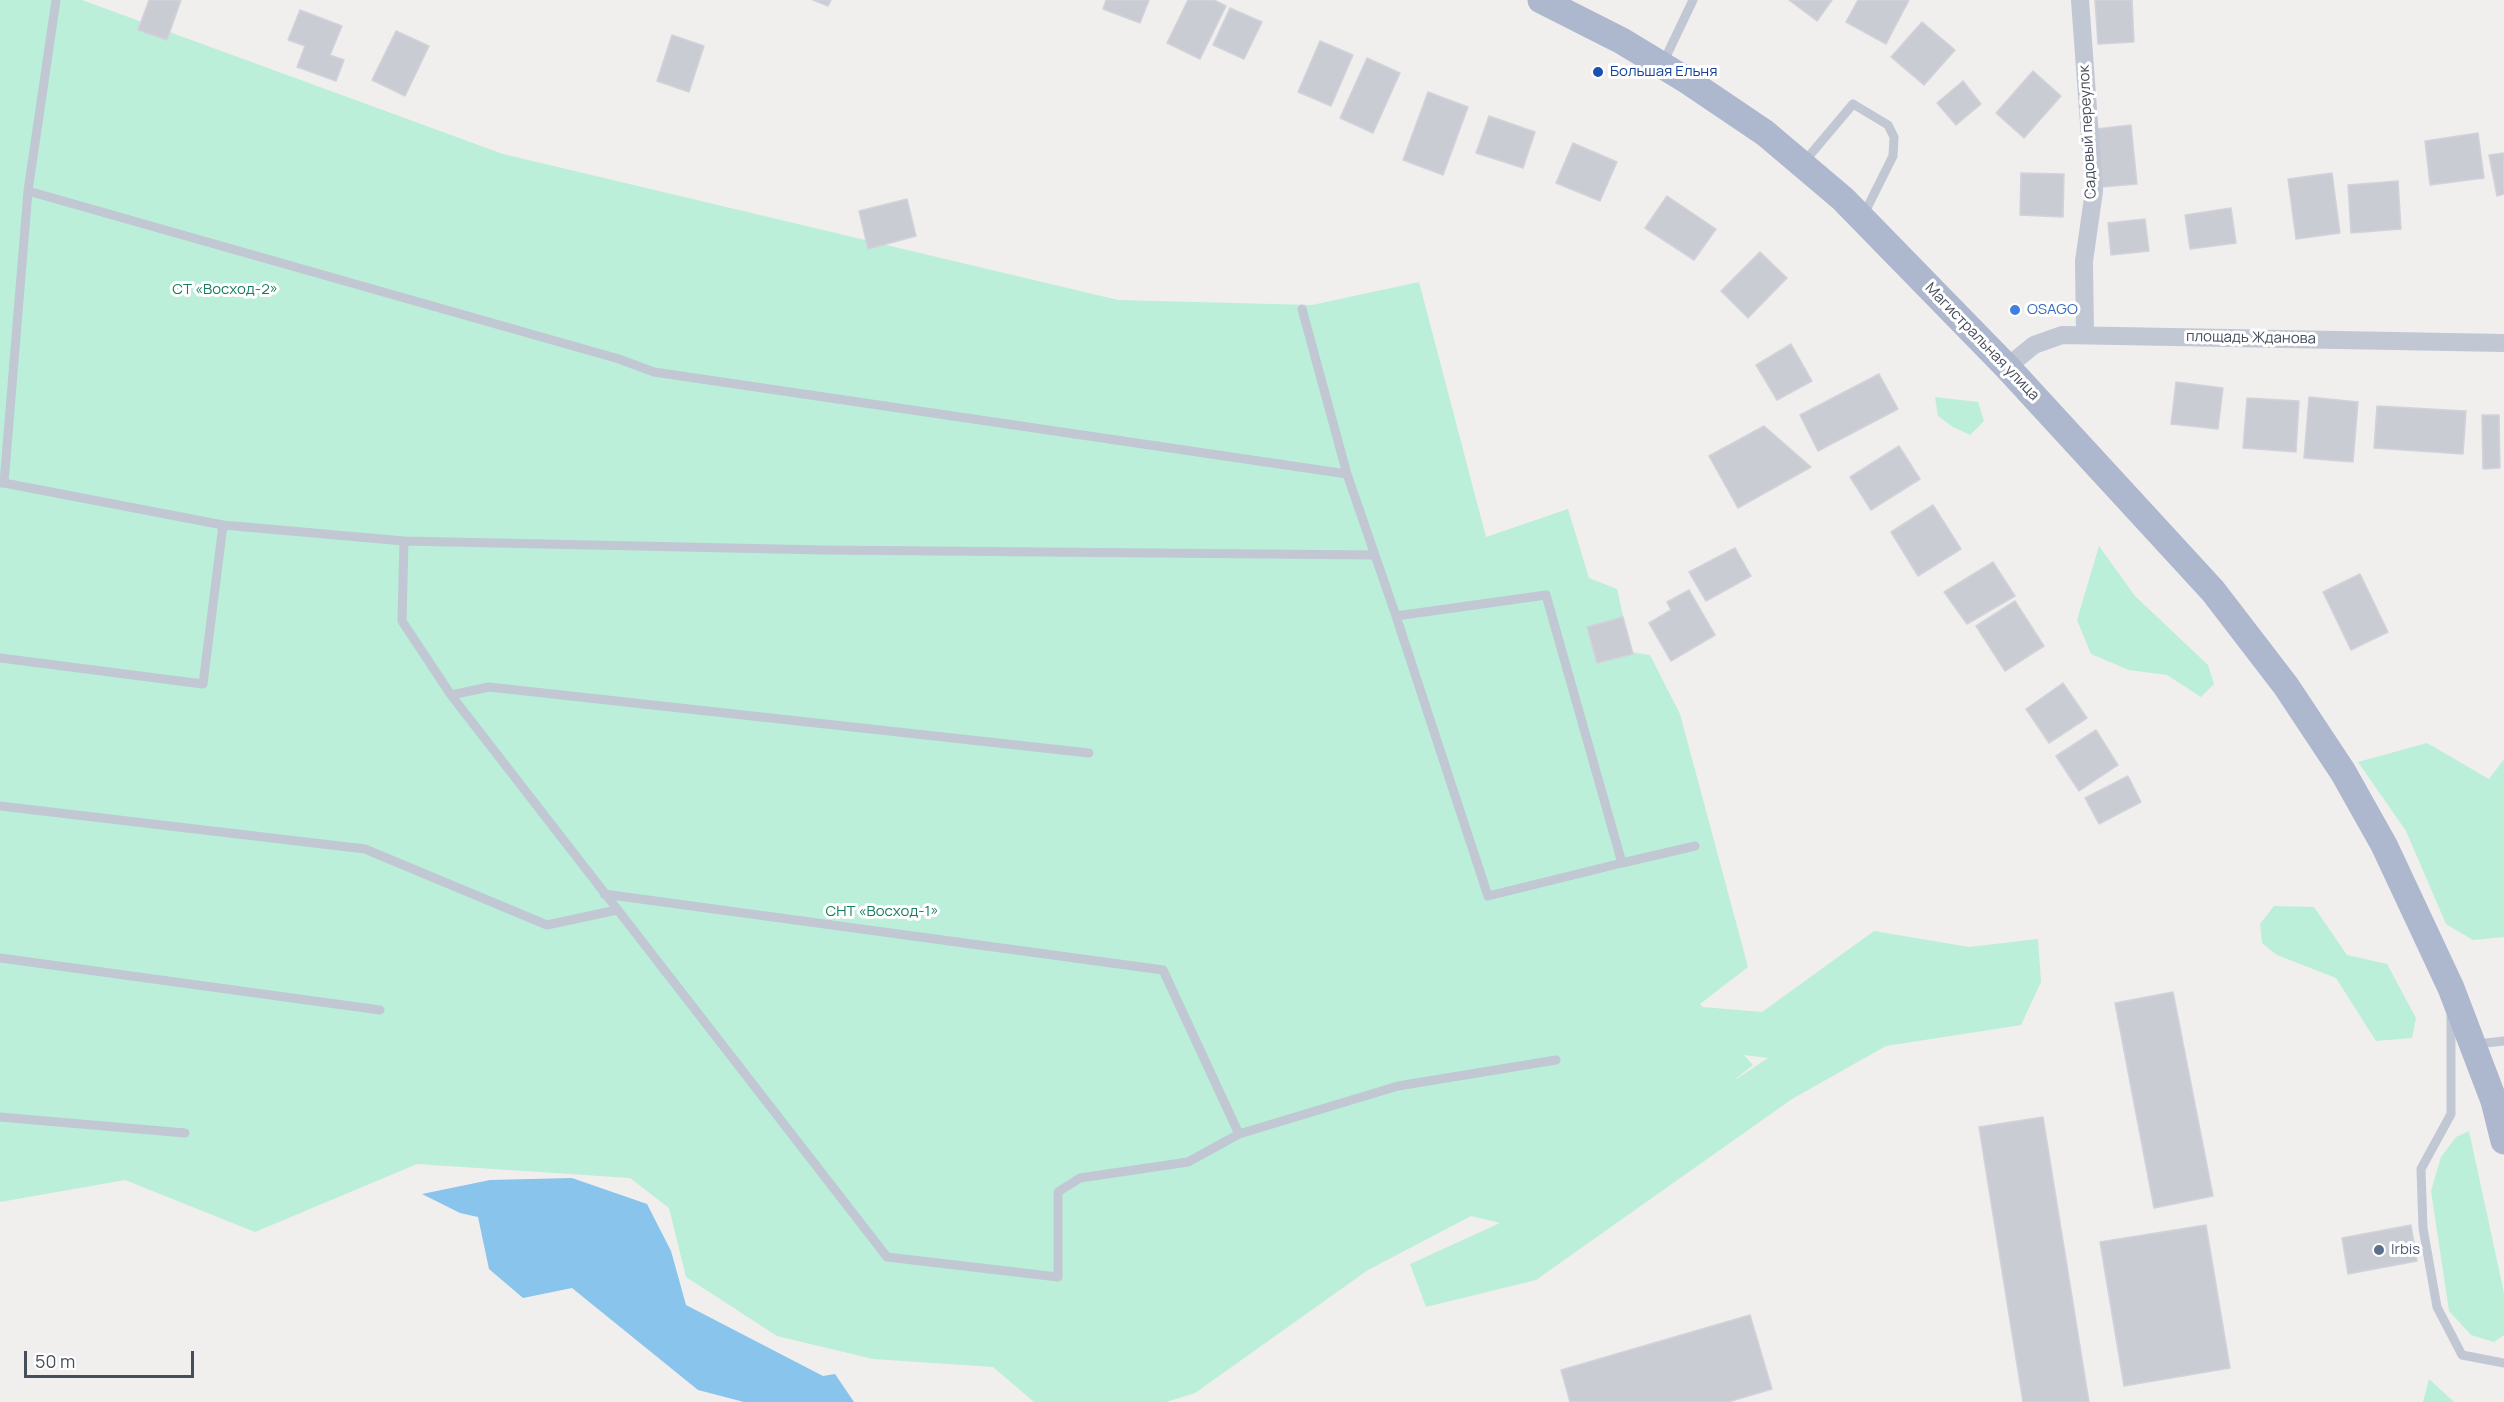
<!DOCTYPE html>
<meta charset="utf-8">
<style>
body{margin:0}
#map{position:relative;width:2504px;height:1402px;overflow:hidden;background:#f1eeee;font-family:Manrope,sans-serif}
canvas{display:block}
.scale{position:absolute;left:24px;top:1351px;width:170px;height:27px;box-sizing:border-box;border:3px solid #464d5b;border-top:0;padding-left:8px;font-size:18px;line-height:21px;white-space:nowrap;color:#464d5b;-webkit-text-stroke:4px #fff;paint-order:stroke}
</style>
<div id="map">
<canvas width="2504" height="1402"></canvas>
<div class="scale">50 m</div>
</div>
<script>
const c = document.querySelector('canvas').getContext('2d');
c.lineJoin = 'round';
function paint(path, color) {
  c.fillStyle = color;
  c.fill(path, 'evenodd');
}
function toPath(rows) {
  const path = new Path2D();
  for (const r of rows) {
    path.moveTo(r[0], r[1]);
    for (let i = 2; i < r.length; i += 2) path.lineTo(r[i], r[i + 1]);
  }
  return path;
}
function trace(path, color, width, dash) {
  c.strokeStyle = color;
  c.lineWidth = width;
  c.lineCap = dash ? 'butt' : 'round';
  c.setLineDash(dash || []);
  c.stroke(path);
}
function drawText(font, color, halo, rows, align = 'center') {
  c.font = font + ' Manrope,sans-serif';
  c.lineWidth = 6;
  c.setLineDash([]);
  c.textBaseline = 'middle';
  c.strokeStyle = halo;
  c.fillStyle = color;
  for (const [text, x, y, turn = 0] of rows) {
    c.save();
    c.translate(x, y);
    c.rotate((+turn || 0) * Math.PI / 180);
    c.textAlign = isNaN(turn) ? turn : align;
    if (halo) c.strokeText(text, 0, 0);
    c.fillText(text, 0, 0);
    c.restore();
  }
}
paint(toPath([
 [0,0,82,0,503,154,1118,300,1312,305,1419,282,1486,537,1568,509,1589,578,1617,589,1631,652,1650,655,1680,714,1748,967,1700,1004,1703,1007,1762,1012,1874,931,1969,947,2038,939,2041,982,2021,1025,1886,1046,1792,1099,1536,1280,1426,1307,1410,1264,1500,1223,1471,1216,1368,1270,1195,1393,1166,1402,1034,1402,993,1367,873,1359,777,1336,686,1277,669,1208,630,1178,417,1164,255,1232,125,1180,0,1202],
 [1744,1055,1768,1058,1732,1082,1753,1065],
 [1935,397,1978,402,1984,421,1970,435,1953,427,1938,416],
 [2099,546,2135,596,2208,665,2214,684,2201,697,2167,675,2129,670,2091,654,2077,620],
 [2427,743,2489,779,2504,759,2504,937,2473,940,2446,924,2406,831,2358,762],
 [2274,906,2314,907,2347,955,2387,964,2416,1018,2412,1038,2376,1041,2336,978,2277,955,2262,943,2260,924],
 [2469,1131,2504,1293,2504,1335,2494,1342,2471,1335,2449,1311,2431,1191,2441,1157,2456,1137],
 [2429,1379,2454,1402,2423,1402]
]), '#bbefd9');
paint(toPath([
 [572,1178,647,1204,671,1251,686,1305,823,1376,835,1374,854,1402,744,1402,698,1390,572,1288,523,1298,489,1269,478,1217,460,1213,422,1194,490,1180]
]), '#88c4ec');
const building = toPath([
 [149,0,181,0,167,40,138,30,149,0],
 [813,0,831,0,828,6,813,0],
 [1106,0,1149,0,1140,23,1103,9,1106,0],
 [1188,0,1214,0,1226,6,1200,59,1167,43,1188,0],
 [1789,0,1832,0,1817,21,1789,0],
 [1858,0,1909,0,1886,44,1846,22,1858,0],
 [2095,0,2132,0,2134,42,2098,44,2095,0],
 [1230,8,1262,22,1244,59,1213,45,1230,8],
 [300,10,342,26,330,55,344,60,336,81,297,67,305,46,288,40,300,10],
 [1922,22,1955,50,1924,85,1891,57,1922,22],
 [396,31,429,46,405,96,372,80,396,31],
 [672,35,704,46,689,92,657,81,672,35],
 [1320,41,1353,55,1331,106,1298,92,1320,41],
 [1367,58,1400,73,1373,133,1340,118,1367,58],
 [2033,71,2061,96,2024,138,1996,113,2033,71],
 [1963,81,1981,104,1956,125,1937,103,1963,81],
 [1428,92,1468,107,1443,175,1403,160,1428,92],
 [1489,116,1535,132,1523,168,1476,153,1489,116],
 [2131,125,2137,184,2102,187,2096,129,2131,125],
 [2478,133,2484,178,2430,185,2425,141,2478,133],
 [1573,143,1617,162,1600,201,1556,183,1573,143],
 [2504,153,2504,194,2497,196,2489,155,2504,153],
 [2021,173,2064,174,2063,217,2020,215,2021,173],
 [2332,173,2340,233,2296,239,2288,179,2332,173],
 [2398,181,2401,229,2351,233,2348,185,2398,181],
 [1667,196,1716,229,1694,260,1645,228,1667,196],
 [907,199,916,236,868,249,859,211,907,199],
 [2231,208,2236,243,2190,249,2185,215,2231,208],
 [2145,219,2149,251,2111,255,2108,223,2145,219],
 [1760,252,1787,278,1748,318,1721,291,1760,252],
 [1791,344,1812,381,1777,400,1756,365,1791,344],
 [1879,374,1898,409,1818,451,1800,415,1879,374],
 [2176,382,2223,388,2218,429,2171,424,2176,382],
 [2309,397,2358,402,2353,462,2304,458,2309,397],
 [2247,398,2299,401,2296,452,2243,448,2247,398],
 [2377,406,2466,411,2463,454,2374,448,2377,406],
 [2482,415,2499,415,2500,468,2483,469,2482,415],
 [1764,426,1811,467,1738,508,1709,456,1764,426],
 [1899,446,1920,479,1871,510,1850,477,1899,446],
 [1933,505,1961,549,1918,576,1891,532,1933,505],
 [1735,548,1751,576,1706,601,1689,572,1735,548],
 [1993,562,2015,596,1967,624,1944,592,1993,562],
 [2360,574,2388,632,2351,650,2323,592,2360,574],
 [1689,590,1715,635,1671,661,1649,623,1671,610,1667,602,1689,590],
 [2015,601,2044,646,2005,671,1976,626,2015,601],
 [1623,617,1633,654,1597,663,1587,627,1623,617],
 [2063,683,2087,718,2049,743,2026,709,2063,683],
 [2096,730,2118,765,2079,791,2056,756,2096,730],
 [2128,776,2141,802,2099,824,2085,798,2128,776],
 [2173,992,2213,1196,2154,1208,2115,1003,2173,992],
 [2043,1117,2089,1402,2023,1402,1979,1127,2043,1117],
 [2206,1225,2230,1368,2124,1386,2100,1242,2206,1225],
 [2411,1225,2417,1261,2348,1274,2342,1238,2411,1225],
 [1750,1315,1772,1389,1728,1402,1570,1402,1561,1370,1750,1315]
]);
paint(building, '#caccd4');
trace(building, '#d2d2da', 1.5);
trace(toPath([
 [1663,63,1693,0],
 [1804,162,1853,104,1888,125,1894,137,1893,156,1863,216],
 [28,191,619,359,654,372,1347,474,1396,616,1546,595,1622,863,1695,846],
 [1302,309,1347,474],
 [0,483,4,483,28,191,56,0],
 [4,483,223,525,404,541],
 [1375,555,824,550,404,541,402,621,451,695,887,1257,1058,1277,1058,1192,1080,1178,1188,1162,1239,1134,1398,1086,1556,1060],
 [1396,616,1488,896,1622,863],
 [0,658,203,684,223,525],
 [451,695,489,687,1089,753],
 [0,806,365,849,547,925,617,910],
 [604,894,1163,970,1239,1134],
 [0,958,380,1010],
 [2451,1014,2451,1114,2421,1169,2423,1228,2437,1307,2462,1355,2504,1363],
 [2477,1044,2504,1041],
 [0,1117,185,1133]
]), '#c1c7d3', 9);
trace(toPath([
 [2080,0,2094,191,2084,261,2085,335],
 [2007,367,2034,345,2062,335,2504,343]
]), '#c1c7d3', 18);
trace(toPath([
 [1541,0,1622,41,1688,81,1765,133,1843,199,2007,367,2213,591,2286,686,2343,772,2384,845,2451,988,2494,1101,2504,1141]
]), '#adb7cd', 27);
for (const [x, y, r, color] of [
 [1598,72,6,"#1a4fb4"],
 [2015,310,6,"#3f7fe0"],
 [2379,1250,6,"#5c6f8a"]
]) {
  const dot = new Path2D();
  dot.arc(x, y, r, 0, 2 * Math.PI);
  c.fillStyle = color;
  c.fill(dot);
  trace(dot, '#fff', 2);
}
drawText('15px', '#164399', '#fff', [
 ["Большая Ельня",1610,72]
], 'left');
drawText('15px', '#464d5b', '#fff', [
 ["Садовый переулок",2088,132,-93],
 ["площадь Жданова",2251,338,1],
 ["Магистральная улица",1982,342,46]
]);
drawText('15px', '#167d5d', '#fff', [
 ["СТ «Восход-2»",225,290],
 ["СНТ «Восход-1»",882,912]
]);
drawText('15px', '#366cbe', '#fff', [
 ["OSAGO",2027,310]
], 'left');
drawText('15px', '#4e5e75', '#fff', [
 ["Irbis",2391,1250]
], 'left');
</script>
